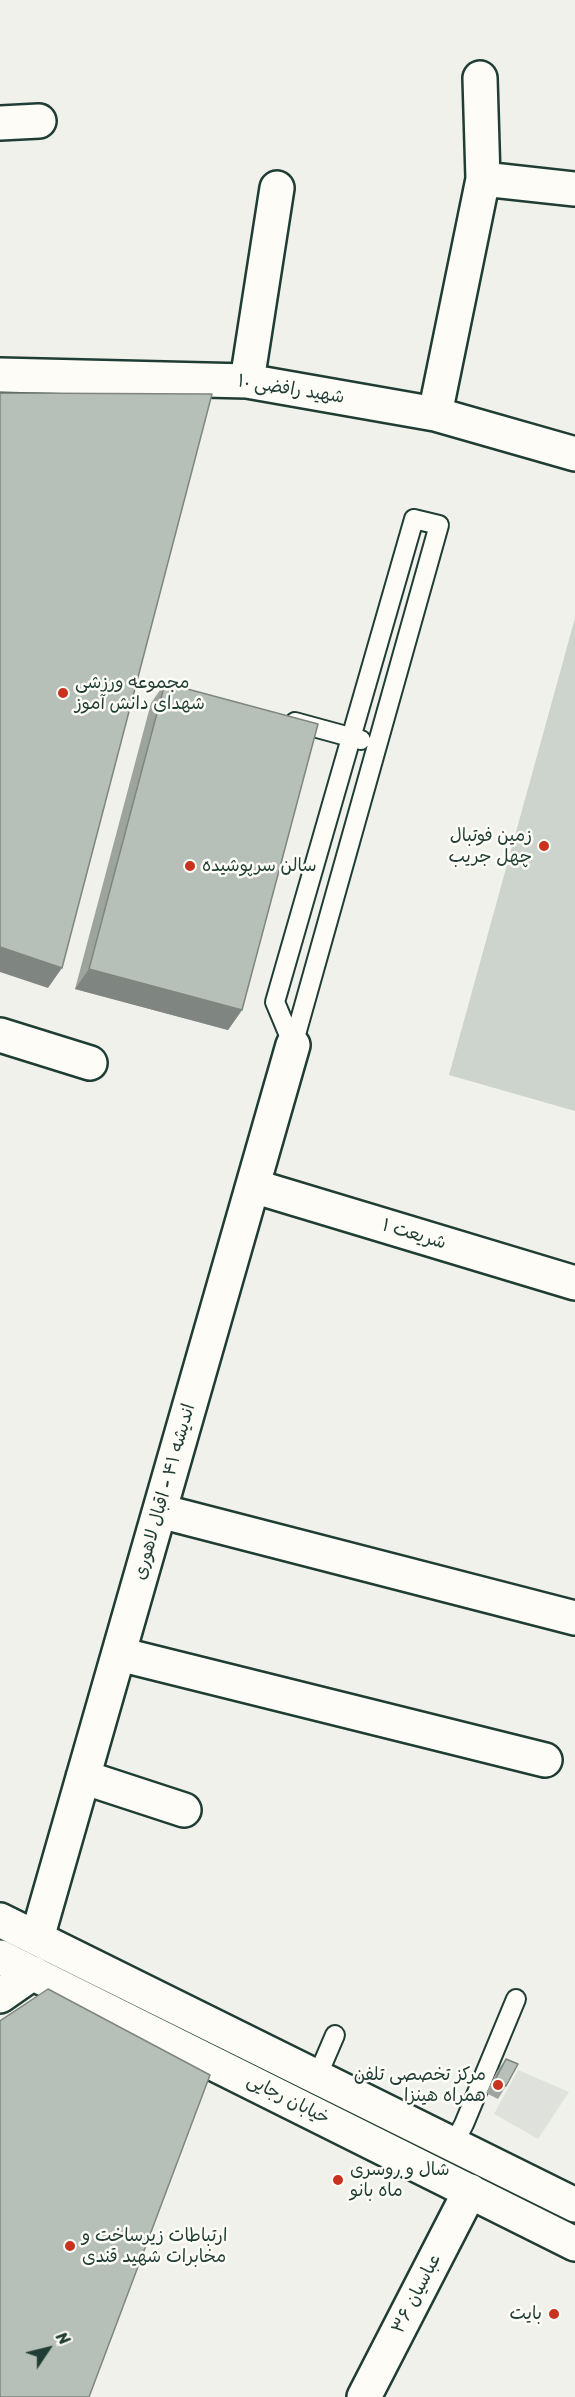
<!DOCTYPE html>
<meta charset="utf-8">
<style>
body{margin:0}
#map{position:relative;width:575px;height:2397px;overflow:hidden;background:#f0f1eb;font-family:Sriracha,sans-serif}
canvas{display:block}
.north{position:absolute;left:18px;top:2319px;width:60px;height:60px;-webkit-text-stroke:4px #fdfcf7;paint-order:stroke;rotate:55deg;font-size:16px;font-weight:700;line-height:24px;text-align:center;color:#1f3d34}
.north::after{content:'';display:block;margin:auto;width:21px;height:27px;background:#1f3d34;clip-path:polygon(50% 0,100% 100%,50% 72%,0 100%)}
</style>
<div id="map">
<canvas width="575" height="2397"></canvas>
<div class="north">N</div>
</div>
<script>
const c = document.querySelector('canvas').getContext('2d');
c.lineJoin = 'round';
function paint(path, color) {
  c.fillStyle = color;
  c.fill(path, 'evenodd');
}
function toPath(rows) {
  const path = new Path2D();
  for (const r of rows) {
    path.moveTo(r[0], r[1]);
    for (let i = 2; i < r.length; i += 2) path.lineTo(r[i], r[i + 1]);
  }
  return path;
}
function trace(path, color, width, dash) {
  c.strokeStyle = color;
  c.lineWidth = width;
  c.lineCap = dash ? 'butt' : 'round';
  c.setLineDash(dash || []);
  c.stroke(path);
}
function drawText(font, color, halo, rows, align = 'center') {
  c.font = font + ' Sriracha,"Playpen Sans Arabic",sans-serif';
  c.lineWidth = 5;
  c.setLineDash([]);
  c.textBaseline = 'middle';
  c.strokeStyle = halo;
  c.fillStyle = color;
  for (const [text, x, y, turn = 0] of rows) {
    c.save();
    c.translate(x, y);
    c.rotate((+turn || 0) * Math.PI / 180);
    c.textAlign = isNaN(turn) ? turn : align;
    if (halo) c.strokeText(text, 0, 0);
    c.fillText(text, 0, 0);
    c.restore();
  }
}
paint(toPath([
 [518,2070,569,2092,538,2139,494,2114]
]), '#dfe2dc');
paint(toPath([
 [575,618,575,1111,449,1075]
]), '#cdd3cd');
const lane = toPath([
 [414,519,439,525,293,1045,275,1002,414,519],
 [295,722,361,740],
 [317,2077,335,2035],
 [453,2145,464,2124,516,1999]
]);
const street = toPath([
 [0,123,39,121],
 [483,179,575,189],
 [0,375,247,381,435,414,575,454],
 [247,381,277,188],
 [435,414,483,179,480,78],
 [0,1035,90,1063],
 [253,1186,575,1283],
 [160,1511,575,1618],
 [119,1654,545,1760],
 [83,1777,184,1810],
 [37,1938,293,1045],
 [0,1996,33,1973],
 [364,2397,470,2191]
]);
const secondary = toPath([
 [0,1920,575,2205],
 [0,1957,575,2244]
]);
trace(lane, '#1f3d34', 22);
trace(street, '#1f3d34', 38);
trace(secondary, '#1f3d34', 38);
trace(lane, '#fdfcf7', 18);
trace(street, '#fdfcf7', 33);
trace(secondary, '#fdfcf7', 33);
paint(toPath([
 [165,683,242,1010,228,1030,75,989,151,703],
 [506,2059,506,2086,498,2099,486,2093,497,2071]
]), '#9da49e');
paint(toPath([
 [0,947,62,968,48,988,0,972],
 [89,969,242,1010,228,1030,75,989]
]), '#7f8681');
const building = toPath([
 [0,393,212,394,62,968,0,947,0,393],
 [165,683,318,724,242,1010,89,969,165,683],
 [48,1989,210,2075,89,2397,0,2397,0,2021,48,1989],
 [506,2059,518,2064,506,2086,495,2080,506,2059]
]);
paint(building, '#b6bfb8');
trace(building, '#7f8681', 1.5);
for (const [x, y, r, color] of [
 [63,693,6,"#c8321e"],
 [544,846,6,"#c8321e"],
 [190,866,6,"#c8321e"],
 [498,2085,6,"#c8321e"],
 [338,2180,6,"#c8321e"],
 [70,2246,6,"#c8321e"],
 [554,2314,6,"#c8321e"]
]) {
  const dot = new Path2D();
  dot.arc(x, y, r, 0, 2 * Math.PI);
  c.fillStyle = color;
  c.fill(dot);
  trace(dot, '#fdfcf7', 2);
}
drawText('18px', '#1f3d34', '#fdfcf7', [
 ["شهید رافضی ۱۰",291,390,9],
 ["شریعت ۱",414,1235,17],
 ["اندیشه ۴۱ - اقبال لاهوری",165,1492,-74],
 ["خیابان رجایی",288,2100,27],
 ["عباسیان ۳۶",417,2294,-63]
]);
drawText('18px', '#1f3d34', '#fdfcf7', [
 ["مجموعه ورزشی",75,683],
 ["شهدای دانش آموز",75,704],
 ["زمین فوتبال",532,836,"right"],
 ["چهل جریب",532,857,"right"],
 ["سالن سرپوشیده",202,866],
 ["مرکز تخصصی تلفن",486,2075,"right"],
 ["همراه هینزا",486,2096,"right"],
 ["شال و روسری",350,2170],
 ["ماه بانو",350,2191],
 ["ارتباطات زیرساخت و",82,2236],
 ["مخابرات شهید قندی",82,2257],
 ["بایت",542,2314,"right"]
], 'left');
</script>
